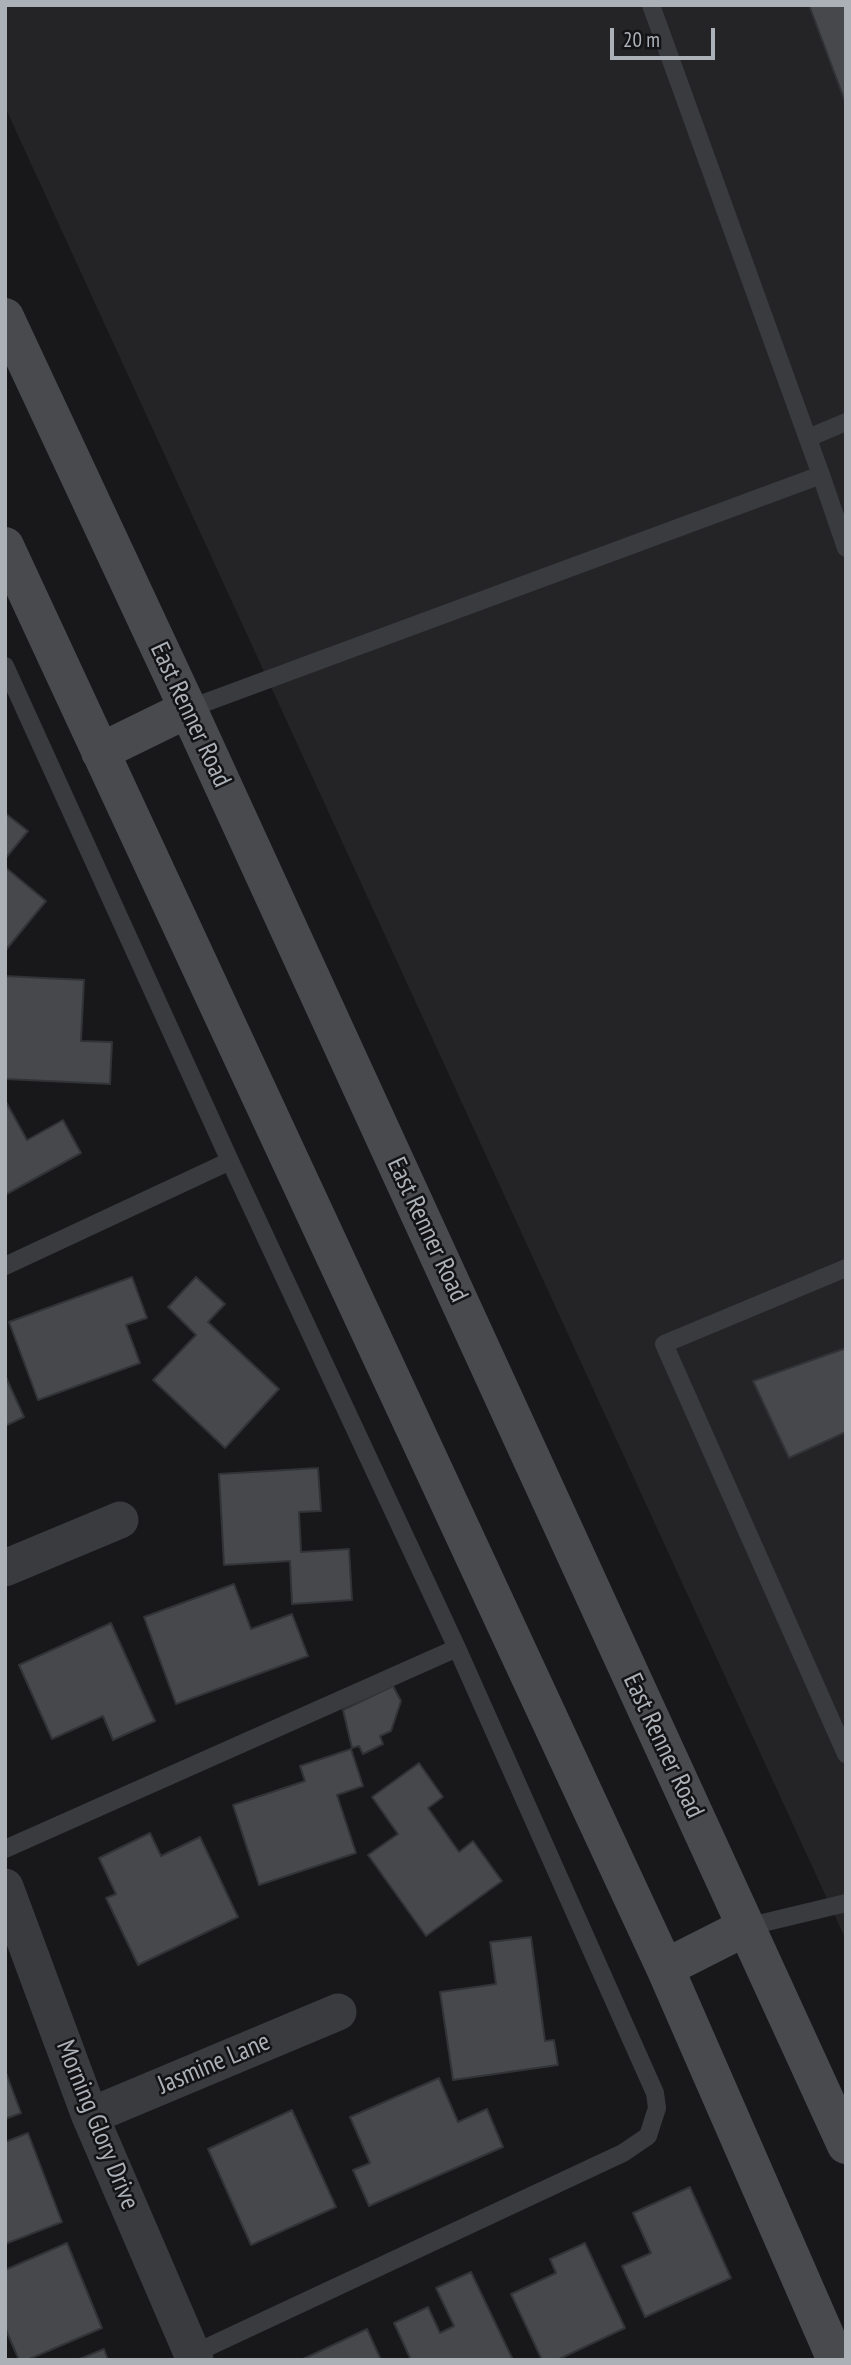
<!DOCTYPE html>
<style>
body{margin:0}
#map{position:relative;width:851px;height:2365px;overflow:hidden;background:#18181a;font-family:"PT Sans Narrow",sans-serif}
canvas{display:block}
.frame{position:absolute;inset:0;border:7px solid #acb1b8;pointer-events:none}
.scale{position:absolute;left:610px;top:28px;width:105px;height:32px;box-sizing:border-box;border:4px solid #acb1b8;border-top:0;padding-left:9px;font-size:21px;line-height:24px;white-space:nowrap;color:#acb1b8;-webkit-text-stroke:5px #131315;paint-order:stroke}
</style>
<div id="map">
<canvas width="851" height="2365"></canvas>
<div class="frame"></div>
<div class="scale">20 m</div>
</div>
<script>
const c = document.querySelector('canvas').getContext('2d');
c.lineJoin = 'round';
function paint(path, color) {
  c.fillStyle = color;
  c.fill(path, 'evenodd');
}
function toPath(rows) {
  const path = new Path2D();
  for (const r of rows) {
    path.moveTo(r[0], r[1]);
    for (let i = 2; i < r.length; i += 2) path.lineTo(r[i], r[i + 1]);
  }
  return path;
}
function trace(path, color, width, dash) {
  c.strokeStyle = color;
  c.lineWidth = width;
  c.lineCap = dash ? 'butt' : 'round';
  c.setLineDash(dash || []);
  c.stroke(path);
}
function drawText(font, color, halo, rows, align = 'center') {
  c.font = font + ' "PT Sans Narrow",sans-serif';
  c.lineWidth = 5;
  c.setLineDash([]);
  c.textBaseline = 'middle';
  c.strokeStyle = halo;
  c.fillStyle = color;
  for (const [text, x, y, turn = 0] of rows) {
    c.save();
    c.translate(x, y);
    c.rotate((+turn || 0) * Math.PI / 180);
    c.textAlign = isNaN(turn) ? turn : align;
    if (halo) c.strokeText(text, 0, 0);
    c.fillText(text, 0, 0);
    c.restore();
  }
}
paint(toPath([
 [5,5,846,5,846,1940,5,107]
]), '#242427');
const building = toPath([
 [809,5,846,5,846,104,809,5],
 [5,813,28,831,5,859,5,813],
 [5,867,46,901,5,951,5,867],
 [5,976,84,980,81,1041,112,1042,110,1084,5,1079,5,976],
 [5,1100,27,1140,63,1120,81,1153,5,1195,5,1100],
 [132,1277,147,1318,126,1325,140,1363,38,1400,9,1322,132,1277],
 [196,1277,225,1304,208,1322,279,1389,225,1448,153,1380,196,1335,168,1307,196,1277],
 [846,1348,846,1432,789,1458,753,1381,846,1348],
 [5,1375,24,1417,5,1426,5,1375],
 [318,1468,321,1511,299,1512,301,1552,349,1549,352,1600,292,1604,290,1561,224,1565,219,1474,318,1468],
 [234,1584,251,1629,292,1614,308,1656,176,1704,144,1617,234,1584],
 [111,1623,155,1721,113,1740,103,1716,52,1739,19,1665,111,1623],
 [393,1686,401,1701,391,1731,380,1736,383,1744,363,1754,359,1746,352,1748,343,1710,393,1686],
 [351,1749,363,1786,337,1795,356,1853,259,1885,233,1805,305,1781,300,1766,351,1749],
 [419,1763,443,1797,428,1808,459,1852,473,1841,502,1881,426,1936,368,1855,398,1834,372,1797,419,1763],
 [150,1833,161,1856,200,1837,238,1917,138,1965,106,1898,116,1894,99,1858,150,1833],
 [531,1937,545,2041,554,2040,558,2065,453,2080,440,1992,496,1984,490,1942,531,1937],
 [5,2070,21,2113,5,2119,5,2070],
 [439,2078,458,2122,487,2109,503,2147,369,2206,353,2170,370,2163,350,2117,439,2078],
 [292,2110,336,2207,251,2245,208,2149,292,2110],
 [28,2133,62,2222,5,2244,5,2142,28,2133],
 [690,2187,731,2278,645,2317,622,2266,651,2253,633,2213,690,2187],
 [67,2243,102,2328,27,2360,19,2360,5,2328,5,2270,67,2243],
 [585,2243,625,2328,557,2360,542,2360,511,2294,556,2273,550,2259,585,2243],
 [471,2272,513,2360,411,2360,394,2323,428,2307,440,2333,454,2326,436,2288,471,2272],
 [367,2329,381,2360,301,2360,367,2329],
 [104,2349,108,2360,77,2360,104,2349]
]);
paint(building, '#47484c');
trace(building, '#323336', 2);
trace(toPath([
 [808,438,846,422],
 [821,475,846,548],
 [5,666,230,1161,457,1648,655,2093,657,2108,648,2136,623,2153,193,2354],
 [188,709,821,475,651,5],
 [5,1266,230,1161],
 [846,1268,664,1344,846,1754],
 [5,1849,457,1648],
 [746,1927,846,1903]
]), '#393b3e', 18);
trace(toPath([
 [5,1568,120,1520],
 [5,1887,90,2116,195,2360],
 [90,2116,338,2012]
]), '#393b3e', 37);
trace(toPath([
 [5,317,188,709,846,2145],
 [5,546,665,1968,836,2360],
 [100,752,188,709],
 [665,1968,746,1927]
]), '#484a4e', 38);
drawText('26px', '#acb1b8', '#131315', [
 ["East Renner Road",190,715,65],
 ["East Renner Road",427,1230,65],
 ["East Renner Road",663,1746,65],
 ["Jasmine Lane",214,2064,-23],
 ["Morning Glory Drive",97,2125,68]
]);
</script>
